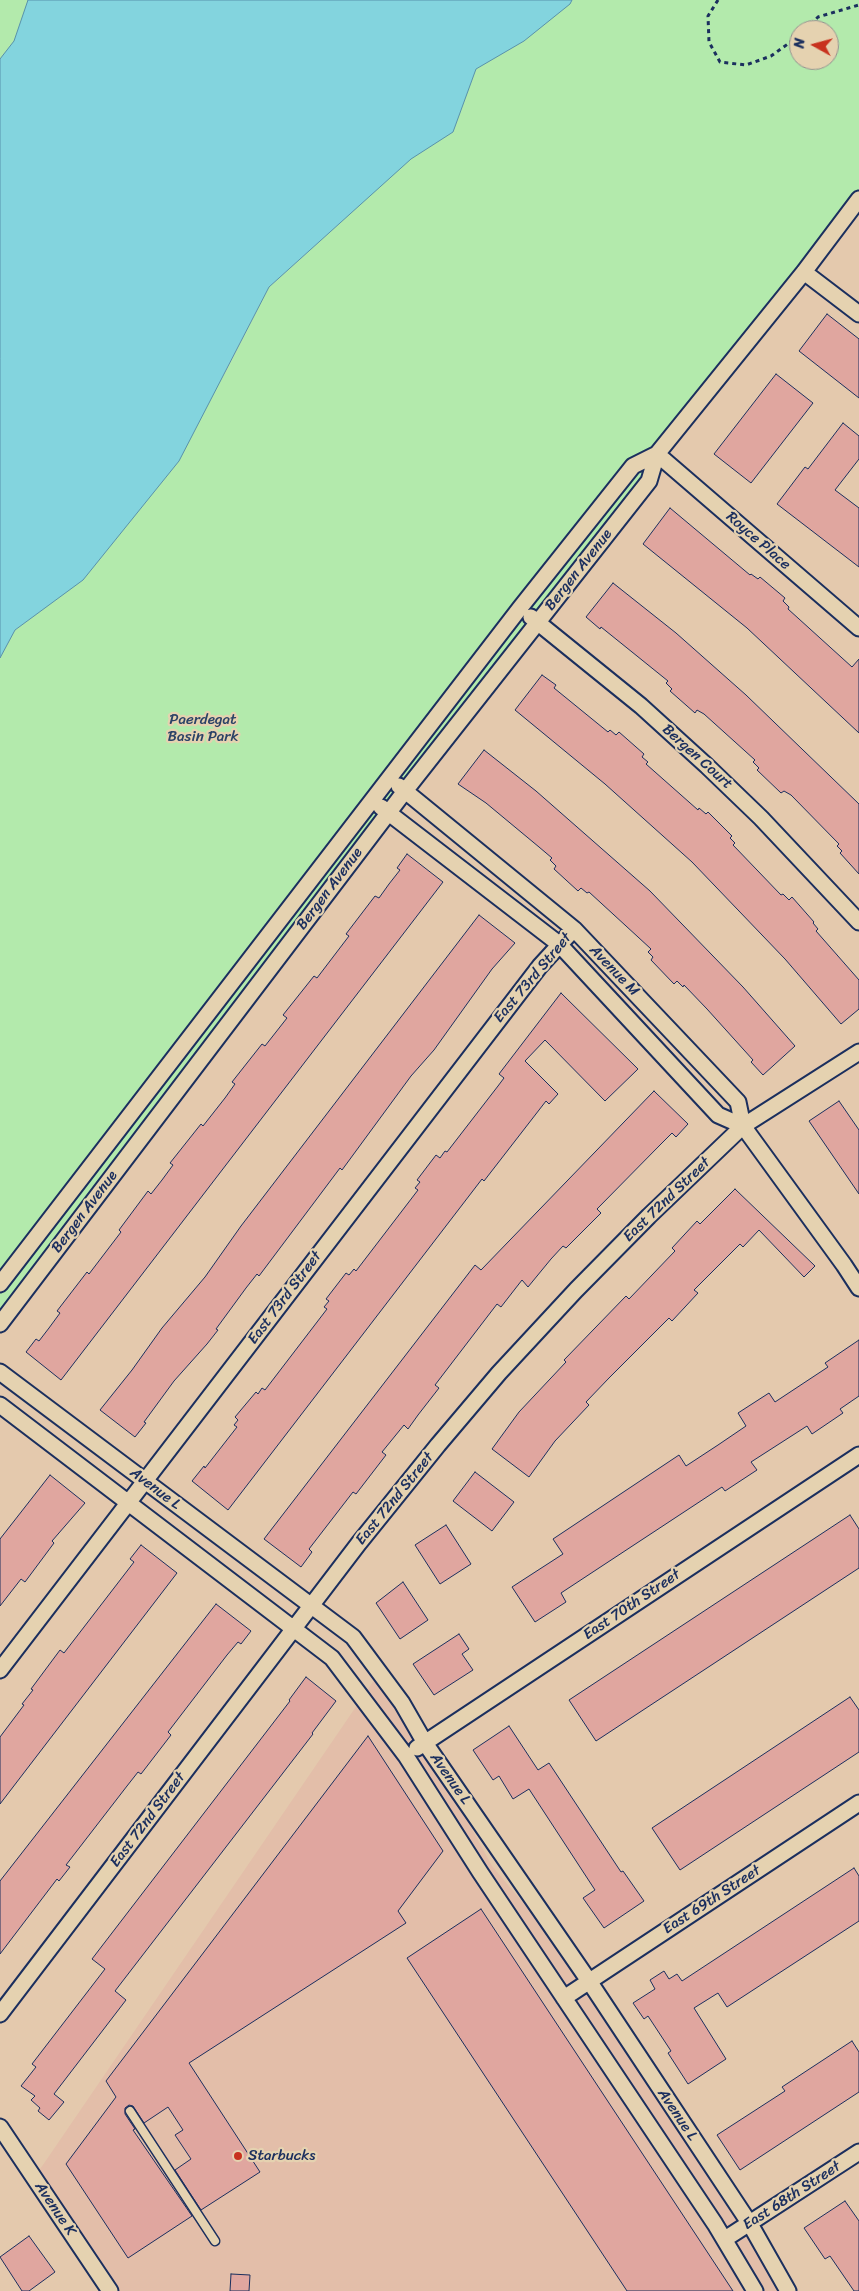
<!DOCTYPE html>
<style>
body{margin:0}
#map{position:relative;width:859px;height:2291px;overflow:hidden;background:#e4c9ad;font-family:Sriracha,sans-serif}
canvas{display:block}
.north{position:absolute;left:789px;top:20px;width:50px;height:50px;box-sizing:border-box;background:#e5d2b0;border:1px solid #94918f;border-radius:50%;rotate:277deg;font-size:14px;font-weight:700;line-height:20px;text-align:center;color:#1b2f5e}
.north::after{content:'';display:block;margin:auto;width:18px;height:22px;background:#c8321e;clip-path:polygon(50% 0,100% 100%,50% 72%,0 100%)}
</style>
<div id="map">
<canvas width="859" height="2291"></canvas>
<div class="north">N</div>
</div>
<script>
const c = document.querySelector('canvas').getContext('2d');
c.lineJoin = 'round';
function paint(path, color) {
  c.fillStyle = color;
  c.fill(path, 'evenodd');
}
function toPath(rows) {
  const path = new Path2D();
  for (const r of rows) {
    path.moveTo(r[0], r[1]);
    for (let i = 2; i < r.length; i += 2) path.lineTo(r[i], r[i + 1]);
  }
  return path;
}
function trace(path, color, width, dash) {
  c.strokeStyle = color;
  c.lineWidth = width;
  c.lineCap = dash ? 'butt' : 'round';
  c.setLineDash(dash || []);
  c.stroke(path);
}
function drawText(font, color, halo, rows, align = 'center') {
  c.font = font + ' Sriracha,sans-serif';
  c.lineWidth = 4.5;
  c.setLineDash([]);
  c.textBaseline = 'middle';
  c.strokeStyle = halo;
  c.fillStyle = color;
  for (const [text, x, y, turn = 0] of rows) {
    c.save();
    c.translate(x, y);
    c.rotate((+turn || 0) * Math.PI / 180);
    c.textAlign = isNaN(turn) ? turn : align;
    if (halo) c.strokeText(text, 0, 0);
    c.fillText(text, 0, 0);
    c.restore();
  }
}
paint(toPath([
 [379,1673,425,1743,492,1866,589,1981,788,2291,110,2291,34,2178]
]), '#e3bea9');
paint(toPath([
 [0,0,62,0,0,80],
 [513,0,859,0,859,200,0,1323,0,658,15,630,39,612,225,373,269,287,342,221],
 [799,30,829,30,829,60,799,60]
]), '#b3eaac');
const water = toPath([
 [28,0,572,0,570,4,524,41,476,69,453,132,411,159,269,287,179,461,83,580,15,630,0,658,0,59,14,41,28,0]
]);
paint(water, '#83d4de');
trace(water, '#5992ab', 1);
const building = toPath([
 [827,314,859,339,859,398,799,351,827,314],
 [776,374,813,403,751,483,714,454,776,374],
 [843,423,859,436,859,459,835,490,859,508,859,567,777,504,805,467,808,469,843,423],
 [670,508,750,575,751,574,758,579,760,577,785,598,783,601,789,607,788,609,852,667,859,659,859,733,747,628,643,544,670,508],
 [613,583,676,633,746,695,859,804,859,874,840,853,842,851,837,846,839,844,791,795,784,791,781,793,757,770,759,768,753,762,755,760,704,714,697,710,695,713,670,691,672,689,666,683,668,681,601,627,600,629,586,617,613,583],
 [542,675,556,685,554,688,608,732,610,730,616,735,619,732,644,754,642,757,648,762,646,764,698,810,699,808,706,814,708,812,732,836,730,838,735,843,733,845,781,895,783,894,789,900,792,897,814,922,813,923,818,929,816,931,859,980,859,1009,841,1024,785,959,692,862,605,784,515,710,542,675],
 [484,750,536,791,650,891,743,987,795,1046,763,1075,751,1062,753,1060,707,1009,684,985,683,987,677,981,674,984,651,960,653,957,648,952,651,949,638,937,589,892,587,893,581,888,578,891,554,869,556,866,550,860,552,858,539,847,486,803,458,784,484,750],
 [407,854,443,882,61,1380,26,1352,36,1339,39,1341,49,1328,60,1313,57,1311,87,1272,89,1274,121,1232,119,1230,148,1191,151,1194,162,1180,173,1165,170,1163,201,1124,203,1126,225,1098,235,1084,232,1082,262,1044,265,1046,287,1018,283,1015,314,976,317,978,349,936,346,934,375,896,379,898,389,884,400,870,397,868,407,854],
 [479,915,515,943,492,969,434,1050,411,1076,342,1170,340,1168,259,1276,257,1274,246,1288,216,1329,218,1330,207,1344,174,1381,144,1422,146,1423,135,1437,100,1410,132,1370,162,1328,205,1277,241,1226,479,915],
 [561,993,638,1069,605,1101,545,1040,525,1061,558,1094,549,1104,546,1101,484,1181,482,1179,228,1510,192,1481,204,1466,205,1468,237,1427,234,1425,238,1420,235,1417,256,1392,258,1394,262,1388,265,1390,327,1309,324,1307,329,1301,326,1299,346,1273,349,1275,354,1269,356,1271,418,1190,415,1188,420,1182,417,1180,436,1155,440,1158,445,1151,447,1152,498,1086,504,1078,499,1074,561,993],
 [654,1091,688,1124,676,1137,672,1133,660,1145,597,1209,601,1213,566,1248,563,1246,551,1259,528,1287,522,1280,501,1307,497,1304,435,1385,439,1388,418,1415,408,1429,404,1425,382,1452,386,1455,356,1494,353,1492,309,1549,312,1552,301,1567,264,1539,475,1265,481,1270,654,1091],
 [839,1101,859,1130,859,1194,809,1121,839,1101],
 [735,1189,815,1266,804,1277,759,1230,743,1247,740,1244,694,1290,698,1293,672,1321,669,1318,609,1378,586,1402,589,1405,555,1441,529,1477,492,1449,519,1412,566,1362,564,1360,626,1296,629,1299,675,1251,672,1248,697,1221,700,1224,735,1189],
 [859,1340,859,1396,840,1409,843,1413,812,1434,807,1426,751,1462,757,1470,725,1491,722,1487,561,1593,566,1602,535,1622,512,1587,563,1554,553,1539,679,1455,686,1466,718,1445,746,1426,738,1413,769,1393,775,1402,828,1367,825,1363,859,1340],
 [475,1472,514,1502,492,1531,453,1501,475,1472],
 [50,1475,85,1503,52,1541,54,1543,25,1582,21,1579,0,1606,0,1539,50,1475],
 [850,1515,859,1529,859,1568,596,1741,569,1700,850,1515],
 [446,1525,471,1564,440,1584,415,1545,446,1525],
 [141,1545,177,1573,0,1804,0,1737,24,1705,22,1704,33,1690,31,1689,60,1650,64,1653,134,1562,130,1559,141,1545],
 [403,1582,428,1620,400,1639,376,1603,403,1582],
 [216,1604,251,1631,241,1644,238,1642,227,1655,168,1732,171,1735,141,1774,138,1772,127,1786,66,1865,70,1867,59,1881,57,1879,0,1954,0,1881,216,1604],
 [459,1634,469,1649,462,1654,473,1670,434,1695,413,1664,459,1634],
 [306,1677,336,1701,312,1733,313,1734,115,1991,126,2000,54,2094,64,2102,49,2120,38,2111,40,2108,31,2100,35,2096,21,2086,36,2067,32,2064,105,1969,92,1959,290,1701,289,1700,306,1677],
 [850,1697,859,1710,859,1752,680,1870,652,1828,850,1697],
 [509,1726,538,1770,549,1763,621,1872,623,1871,644,1901,604,1928,583,1898,595,1890,529,1789,513,1799,499,1776,493,1780,473,1750,509,1726],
 [368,1736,443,1851,398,1911,406,1923,189,2063,260,2172,201,2210,175,2170,191,2159,175,2135,183,2130,168,2107,144,2123,133,2106,129,2105,125,2108,125,2114,135,2129,133,2130,192,2216,128,2258,66,2164,116,2097,106,2081,368,1736],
 [854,1868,859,1876,859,1921,727,2007,718,1993,694,2008,726,2059,688,2084,668,2053,671,2051,648,2016,644,2019,633,2003,655,1989,650,1980,664,1971,669,1979,677,1974,682,1981,854,1868],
 [481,1909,733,2291,627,2291,407,1958,481,1909],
 [852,2041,859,2052,859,2092,740,2170,717,2135,785,2091,782,2087,852,2041],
 [845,2201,859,2221,859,2291,854,2291,830,2256,825,2259,804,2228,845,2201],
 [29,2236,55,2272,29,2291,22,2291,0,2257,29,2236],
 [231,2274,250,2275,249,2291,230,2291,231,2274]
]);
paint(building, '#e0a69f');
trace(building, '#1b2f5e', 1);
const service = toPath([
 [130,2111,215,2241]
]);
const minor = toPath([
 [804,272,859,314],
 [657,454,859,628],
 [531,617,641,706,707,766,761,818,859,922],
 [399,786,574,929,738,1102,743,1126,844,1265,859,1288],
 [381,807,559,944,718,1115,743,1126],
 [0,1284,520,608,633,466,657,454],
 [0,1324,405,791,649,481,657,454,804,272,859,199],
 [0,1372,353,1637,402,1703,425,1743,589,1981,750,2224,788,2291],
 [0,1405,332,1658,406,1756,480,1872,715,2224,755,2291],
 [0,1670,540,966,574,929],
 [417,1748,859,1455],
 [564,1998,859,1803],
 [0,2014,359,1543,438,1445,499,1373,576,1290,649,1216,743,1126,859,1052],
 [0,2127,110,2291],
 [725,2239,859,2152]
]);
trace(service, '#1b2f5e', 11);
trace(minor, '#1b2f5e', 19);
trace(toPath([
 [718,0,708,16,709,42,720,62,746,65,771,56,799,36],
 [805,30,818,17,859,5]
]), '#1b2f5e', 3, [4, 4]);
trace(service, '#e5d2b0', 8);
trace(minor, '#e5d2b0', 15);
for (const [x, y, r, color] of [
 [238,2156,5,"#c8321e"]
]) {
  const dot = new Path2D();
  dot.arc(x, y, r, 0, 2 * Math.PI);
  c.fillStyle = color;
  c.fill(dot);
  trace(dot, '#e5d2b0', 2);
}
drawText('15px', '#1b2f5e', '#e5d2b0', [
 ["Royce Place",758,541,41],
 ["Bergen Avenue",579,570,-52],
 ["Bergen Court",697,757,42],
 ["Bergen Avenue",330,889,-53],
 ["Avenue M",614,971,46],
 ["East 73rd Street",533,978,-50],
 ["East 72nd Street",667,1200,-44],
 ["Bergen Avenue",85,1212,-53],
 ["East 73rd Street",285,1298,-53],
 ["Avenue L",155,1489,37],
 ["East 72nd Street",395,1499,-51],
 ["East 70th Street",632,1605,-34],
 ["Avenue L",450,1779,55],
 ["East 72nd Street",148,1820,-53],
 ["East 69th Street",712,1900,-33],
 ["Avenue L",677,2115,56],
 ["East 68th Street",792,2196,-33],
 ["Avenue K",55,2209,56]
]);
drawText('15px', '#2a4266', '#e5d2b0', [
 ["Paerdegat",203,720],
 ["Basin Park",203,737]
]);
drawText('15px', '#1b2f5e', '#e5d2b0', [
 ["Starbucks",248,2156]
], 'left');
</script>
